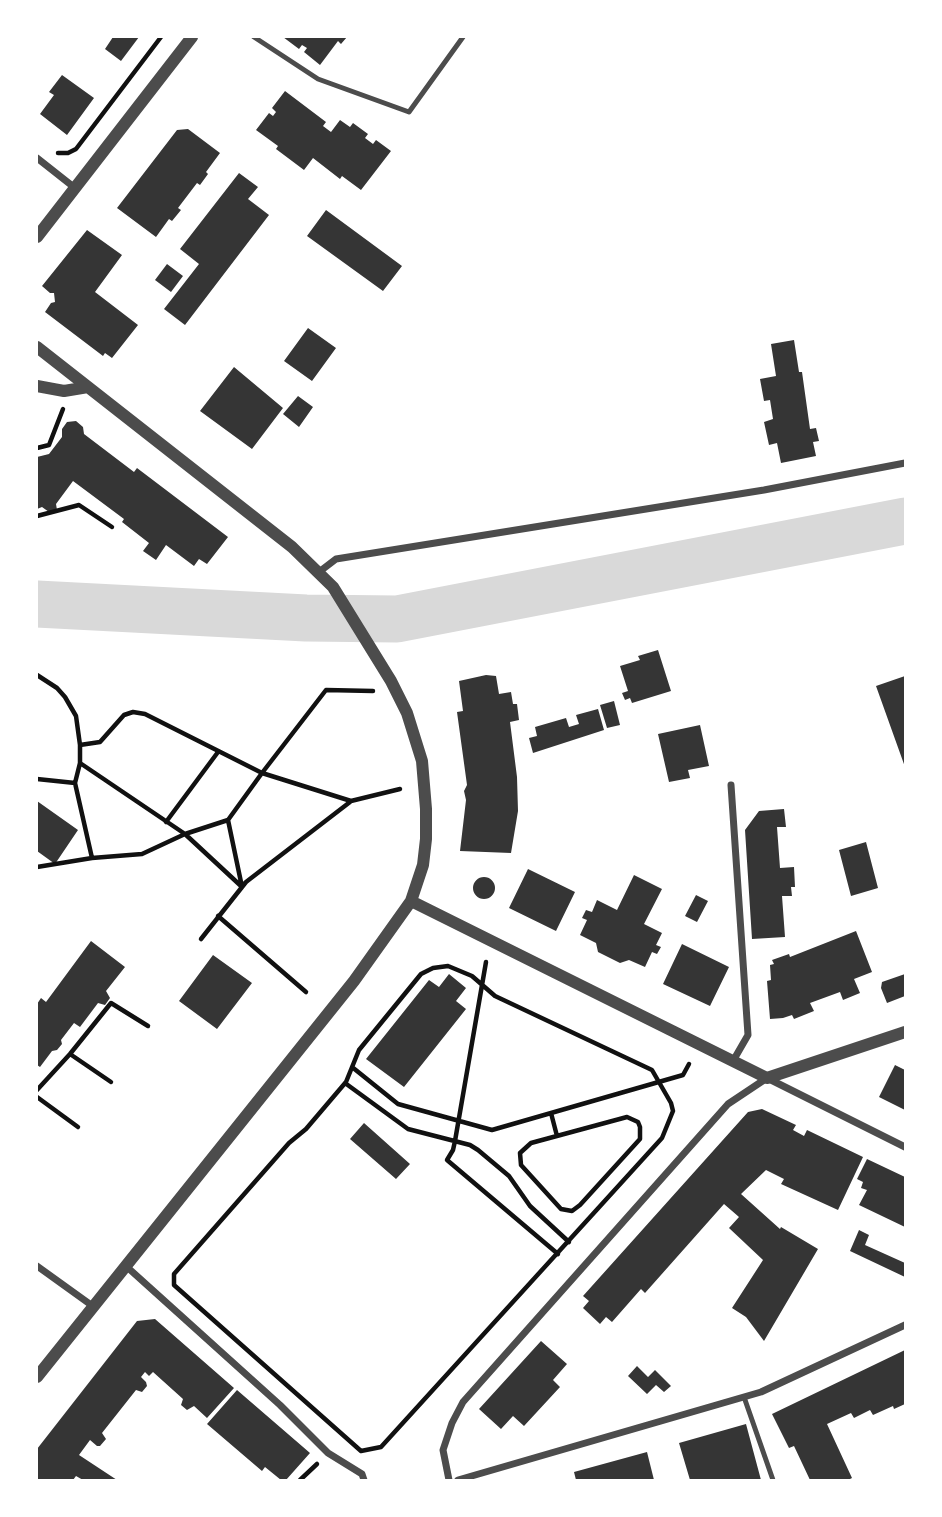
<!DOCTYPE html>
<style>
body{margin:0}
#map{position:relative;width:942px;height:1517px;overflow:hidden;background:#fff;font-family:Inter,sans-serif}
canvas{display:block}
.frame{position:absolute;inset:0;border:38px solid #fff;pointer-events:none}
</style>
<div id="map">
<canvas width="942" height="1517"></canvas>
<div class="frame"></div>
</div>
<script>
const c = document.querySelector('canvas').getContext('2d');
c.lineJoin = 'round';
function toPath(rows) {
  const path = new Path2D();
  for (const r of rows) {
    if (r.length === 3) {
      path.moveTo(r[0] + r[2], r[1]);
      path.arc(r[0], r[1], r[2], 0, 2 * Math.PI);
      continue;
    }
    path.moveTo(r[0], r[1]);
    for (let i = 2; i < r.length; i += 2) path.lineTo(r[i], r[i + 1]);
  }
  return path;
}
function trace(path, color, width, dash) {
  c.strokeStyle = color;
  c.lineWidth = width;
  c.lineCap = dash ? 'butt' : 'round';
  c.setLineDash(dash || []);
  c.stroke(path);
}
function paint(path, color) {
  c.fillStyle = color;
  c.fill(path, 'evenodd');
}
trace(toPath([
 [37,604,306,618,397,619,905,521]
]), '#d9d9d9', 47);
paint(toPath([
 [113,37,139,37,121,61,105,49],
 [283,37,347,37,341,44,338,41,320,65,304,52,307,48,302,45,299,49],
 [62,75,94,98,67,135,40,114,54,95,49,92],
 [285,91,326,122,323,126,331,132,340,120,350,127,353,123,368,134,365,138,373,144,376,140,391,151,361,190,342,176,340,179,313,158,304,170,276,149,278,146,256,130,269,113,273,116,276,112,272,108],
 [188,129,220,153,206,172,208,174,200,185,197,183,178,208,181,210,172,221,169,219,156,237,117,208,177,130],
 [239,173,258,187,248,199,269,215,185,325,164,309,199,264,180,249],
 [326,210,402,266,383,291,307,236],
 [87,230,122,255,95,292,138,325,112,358,105,353,103,356,45,312,51,303,55,302,54,293,50,293,42,286],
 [167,264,183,276,171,292,155,280],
 [308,328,336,348,312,381,284,361],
 [794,340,799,372,802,372,810,429,816,428,819,441,813,442,816,456,781,463,777,443,769,445,764,422,773,419,770,400,764,401,760,379,776,376,771,344],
 [234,367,283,408,252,449,200,411],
 [298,396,313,407,299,427,283,414],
 [76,421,83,427,84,434,134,472,137,468,228,537,207,564,199,559,194,566,166,545,156,560,143,551,149,543,122,522,124,519,73,481,56,504,57,510,49,512,42,507,37,509,37,457,49,454,62,437,62,429,67,422],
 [658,650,671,691,632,703,630,698,625,700,622,693,628,691,620,666,640,660,638,656],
 [486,675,496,676,499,694,511,692,513,704,517,704,519,720,510,722,517,777,518,811,511,853,460,851,466,800,464,791,467,785,457,712,463,711,459,681],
 [905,676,905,767,876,686],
 [614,701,620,725,607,728,600,705],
 [598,709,604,730,533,753,529,738,537,736,535,727,566,718,569,727,579,724,576,715],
 [700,725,709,766,688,770,690,778,669,782,658,734],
 [37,801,78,830,55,864,37,851],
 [784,809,786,827,777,827,780,868,794,867,795,887,791,887,792,896,782,896,785,937,752,939,745,830,759,811],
 [866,842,878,888,851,896,839,850],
 [528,869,575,892,556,931,509,908],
 [634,875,662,889,644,924,662,933,656,945,661,947,657,954,652,952,645,967,629,960,620,963,598,952,596,943,580,935,587,920,582,918,586,910,592,912,597,900,617,910],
 [484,888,11],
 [696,895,708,901,697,922,685,916],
 [856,931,872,972,854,979,860,993,843,1000,840,992,810,1003,814,1011,794,1019,792,1015,783,1018,770,1019,767,981,771,980,770,965,774,964,772,960,789,954,790,957],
 [91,941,125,967,106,991,110,998,105,1005,98,1003,80,1027,74,1023,61,1040,62,1044,57,1050,52,1051,40,1067,37,1065,37,1004,41,998,46,1002],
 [682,944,729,967,710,1006,663,984],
 [213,955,252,983,217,1029,179,1001],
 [449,974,466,988,456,1001,466,1009,404,1087,366,1059,429,980,439,987],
 [905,974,905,996,887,1003,881,988,882,982],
 [895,1065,905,1070,905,1110,879,1097],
 [762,1109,796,1125,793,1130,804,1136,807,1130,863,1157,838,1210,781,1184,784,1179,766,1170,741,1194,780,1229,781,1227,818,1249,764,1341,746,1317,732,1308,763,1260,729,1228,739,1217,724,1204,645,1293,641,1289,612,1322,606,1317,600,1324,583,1308,589,1301,583,1296,748,1112],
 [364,1123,410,1164,396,1179,350,1139],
 [867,1159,905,1177,905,1227,859,1205,867,1190,861,1188,863,1182,857,1179],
 [859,1230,869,1235,865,1245,905,1263,905,1277,850,1251],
 [155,1319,234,1388,207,1418,194,1406,187,1410,181,1405,183,1399,153,1372,149,1376,145,1372,141,1377,146,1382,147,1386,142,1392,136,1390,102,1433,106,1439,100,1446,97,1446,90,1440,79,1455,117,1480,83,1480,76,1476,73,1480,37,1480,37,1449,137,1321],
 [541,1341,567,1364,553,1380,560,1387,524,1426,513,1416,501,1429,479,1409],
 [905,1350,905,1404,894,1409,893,1406,873,1415,870,1410,854,1418,851,1413,827,1424,852,1478,848,1480,810,1480,794,1446,789,1448,772,1414],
 [637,1366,648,1377,655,1370,671,1386,664,1392,656,1385,647,1394,628,1376],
 [237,1390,310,1453,286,1480,281,1480,265,1467,262,1471,207,1424],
 [746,1424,761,1480,690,1480,679,1443],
 [647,1452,654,1480,576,1480,574,1472]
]), '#353535');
trace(toPath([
 [58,153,68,153,76,149,161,37],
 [37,448,49,445,63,409],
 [37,516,79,505,112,527],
 [37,675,57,688,65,697,76,716,80,745,100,742,124,715,133,712,145,714,262,773,351,801,400,789],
 [80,745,80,763,185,834,241,886],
 [80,763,75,783,92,858,142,854,185,834,228,820],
 [37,779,75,783],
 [166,822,218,752],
 [37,867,92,858],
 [242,887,228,820,262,773,326,690,373,691],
 [218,916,306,992],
 [201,939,246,882,350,802],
 [486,962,455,1141,453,1150,447,1160,558,1254],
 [448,966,472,976,495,996,652,1070,671,1103,673,1111,662,1138,381,1447,361,1451,174,1285,174,1274,289,1143,306,1129,346,1082,359,1050,421,974,433,968,448,966],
 [70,1054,111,1082],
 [352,1067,398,1104,492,1130,683,1075,689,1064],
 [345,1083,408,1129,470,1145,478,1150,509,1176,530,1206,569,1242],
 [37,1090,70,1054,111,1003,148,1026],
 [37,1097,78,1127],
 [551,1113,557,1136],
 [627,1117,638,1122,640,1127,640,1139,580,1205,572,1211,561,1209,521,1165,520,1153,531,1143,627,1117],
 [300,1480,317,1464]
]), '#111', 4.5);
trace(toPath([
 [254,37,318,79,409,112,463,37],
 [744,1397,773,1480]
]), '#4c4c4c', 5);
trace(toPath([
 [37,158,75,188],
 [319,572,336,559,764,490,905,463],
 [731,785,748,1035,733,1061],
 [37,1266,94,1307],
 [127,1267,280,1405,328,1453,362,1474,364,1480],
 [449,1480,443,1450,452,1423,463,1402,728,1104,767,1078,905,1147],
 [458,1480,761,1392,905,1325]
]), '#4c4c4c', 7);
trace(toPath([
 [37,237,192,37],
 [37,347,292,547,333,587,391,681,407,713,422,761,426,809,426,839,423,865,411,901,354,981,37,1377],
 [37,386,64,391,88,387],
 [411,901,767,1078,905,1032]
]), '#4c4c4c', 12);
</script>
